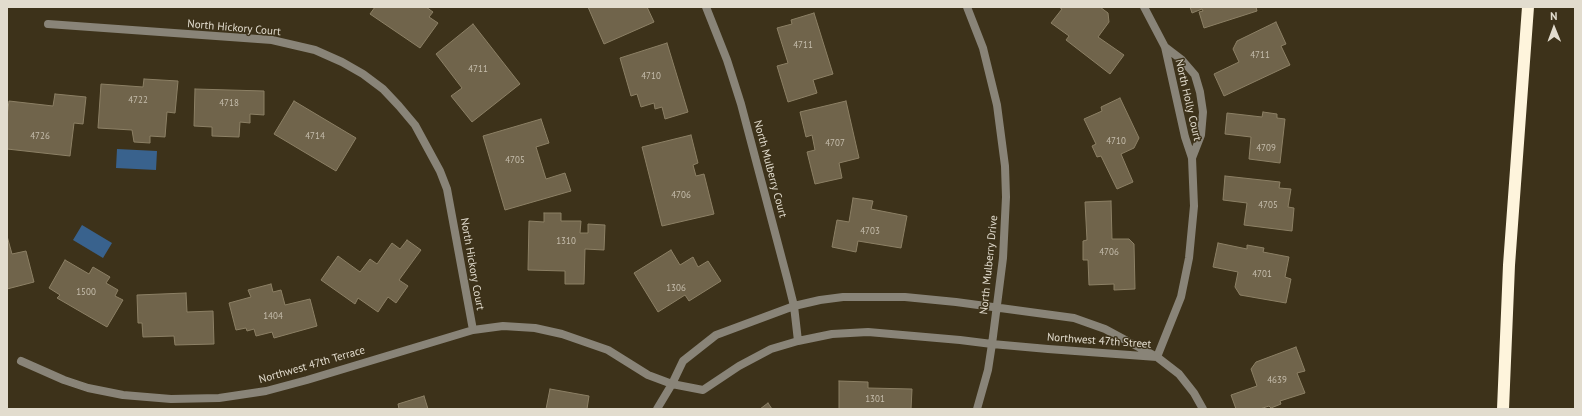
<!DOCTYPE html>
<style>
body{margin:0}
#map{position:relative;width:1582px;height:416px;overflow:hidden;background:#3d321a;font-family:"PT Sans",sans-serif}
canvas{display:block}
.frame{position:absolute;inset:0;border:8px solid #e2dcce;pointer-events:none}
.north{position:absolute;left:1534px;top:8px;width:40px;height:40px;-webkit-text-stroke:3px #3d321a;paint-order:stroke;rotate:359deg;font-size:11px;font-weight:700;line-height:16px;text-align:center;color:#e2dcce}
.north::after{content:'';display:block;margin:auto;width:14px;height:18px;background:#e2dcce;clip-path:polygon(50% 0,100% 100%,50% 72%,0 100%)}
</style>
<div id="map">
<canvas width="1582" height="416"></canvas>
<div class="frame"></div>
<div class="north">N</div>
</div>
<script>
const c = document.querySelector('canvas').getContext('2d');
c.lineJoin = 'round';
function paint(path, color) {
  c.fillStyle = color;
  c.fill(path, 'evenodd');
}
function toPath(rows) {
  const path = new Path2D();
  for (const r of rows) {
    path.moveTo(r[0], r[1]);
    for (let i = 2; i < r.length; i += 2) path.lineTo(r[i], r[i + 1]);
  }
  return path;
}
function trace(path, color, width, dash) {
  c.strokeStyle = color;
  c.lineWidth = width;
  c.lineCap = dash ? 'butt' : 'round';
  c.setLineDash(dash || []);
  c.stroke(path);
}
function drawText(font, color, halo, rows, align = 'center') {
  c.font = font + ' "PT Sans",sans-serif';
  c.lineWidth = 3;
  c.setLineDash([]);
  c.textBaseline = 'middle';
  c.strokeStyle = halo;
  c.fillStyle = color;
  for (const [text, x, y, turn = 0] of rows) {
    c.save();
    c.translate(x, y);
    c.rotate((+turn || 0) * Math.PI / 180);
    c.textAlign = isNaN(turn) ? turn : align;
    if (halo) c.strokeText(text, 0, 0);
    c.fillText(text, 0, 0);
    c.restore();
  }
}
paint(toPath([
 [117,149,157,151,156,170,116,168],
 [82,225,112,243,103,258,73,240]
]), '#39628d');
const building = toPath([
 [375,7,426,7,433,12,429,17,438,23,420,48,370,14,375,7],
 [588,7,647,7,654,22,604,44,588,7],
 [1059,7,1100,7,1108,13,1109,22,1098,37,1124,55,1110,74,1066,40,1069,36,1051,23,1062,9,1059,7],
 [1190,7,1256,7,1257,11,1204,28,1199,12,1203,11,1202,9,1192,13,1190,7],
 [814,13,833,74,813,80,817,93,788,102,777,66,788,63,777,28,792,24,791,20,814,13],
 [1276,22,1286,44,1281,46,1290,65,1224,96,1214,74,1239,62,1233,49,1237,41,1276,22],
 [473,24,520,84,472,122,451,96,462,88,436,54,473,24],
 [667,43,688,112,665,119,662,107,655,109,654,103,641,107,637,94,631,96,620,58,667,43],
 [144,79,178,81,175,113,167,112,165,137,150,136,150,143,134,142,132,130,98,128,101,84,143,87,144,79],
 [195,89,264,91,264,115,250,114,250,123,240,122,239,137,212,136,212,127,194,126,195,89],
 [55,94,86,97,83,124,74,123,70,156,7,149,7,116,9,101,53,106,55,94],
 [1120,98,1139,138,1134,148,1121,154,1133,182,1117,189,1101,156,1097,157,1092,146,1096,144,1084,119,1102,111,1101,107,1120,98],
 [294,101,356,138,336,171,274,134,294,101],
 [846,101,859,158,839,163,842,178,815,184,807,152,815,150,812,135,806,137,800,112,846,101],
 [1263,112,1277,114,1277,118,1285,119,1280,163,1249,159,1251,137,1225,134,1227,113,1262,117,1263,112],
 [541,119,549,143,536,147,546,179,565,173,571,191,505,210,483,136,541,119],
 [691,135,698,163,693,165,696,176,704,174,714,214,662,226,642,147,691,135],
 [1225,176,1280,182,1279,188,1291,189,1288,207,1294,208,1292,231,1244,225,1247,203,1223,200,1225,176],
 [853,198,873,201,871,209,907,216,901,248,858,241,856,252,832,247,837,220,849,222,853,198],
 [1111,201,1112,239,1129,239,1134,244,1135,289,1114,290,1114,284,1089,285,1088,260,1083,260,1083,241,1087,240,1085,202,1111,201],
 [544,213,561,213,561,221,581,221,580,233,588,233,588,224,605,225,604,250,585,249,584,284,565,284,565,271,528,270,529,221,544,222,544,213],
 [7,236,12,254,26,251,34,282,7,289,7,236],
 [407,240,421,250,399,280,408,286,396,303,388,297,378,312,358,298,355,304,321,280,338,256,360,272,370,259,377,264,392,243,400,249,407,240],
 [1218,243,1247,249,1247,245,1264,248,1263,252,1289,257,1285,277,1291,279,1286,303,1240,295,1235,287,1238,272,1213,267,1218,243],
 [671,250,680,265,693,257,698,267,708,261,721,281,689,301,685,295,658,312,634,273,671,250],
 [65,260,89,274,93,267,110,277,106,283,118,290,115,296,123,300,107,327,57,298,60,295,49,288,65,260],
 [271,284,273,292,281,290,285,305,310,299,317,326,274,338,272,332,256,336,254,329,247,331,246,328,236,330,229,303,251,297,248,290,271,284],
 [186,293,187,312,213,311,214,344,175,345,174,336,143,337,142,323,138,323,137,295,186,293],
 [1296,347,1305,371,1297,373,1305,393,1280,401,1281,404,1271,408,1269,406,1260,409,1236,409,1231,395,1257,386,1251,369,1256,362,1296,347],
 [839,381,868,382,868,388,912,389,911,409,839,409,839,381],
 [550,389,589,396,587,409,546,409,550,389],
 [424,396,428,409,399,409,398,404,424,396],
 [768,403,772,409,760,409,768,403]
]);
paint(building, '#70644b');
trace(building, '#8c8065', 1);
trace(toPath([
 [706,7,727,60,741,104,787,278,794,306,798,341],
 [967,7,983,48,997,105,1005,166,1006,197,1003,258,992,344,988,370,977,409],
 [1144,7,1165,47,1185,137,1192,158,1194,206,1189,258,1181,297,1157,357],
 [48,24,272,40,315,50,342,62,363,74,383,89,399,106,415,125,440,171,447,189,473,330],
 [1165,47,1182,60,1195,75,1200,92,1203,112,1201,135,1192,158],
 [21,361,64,380,88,388,123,395,171,399,219,398,266,391,307,380,473,330,503,326,535,328,562,334,608,350,648,375,672,384,703,390,739,366,771,349,798,341,832,334,868,332,960,340,992,344,1048,349,1157,357],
 [657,409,672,384,683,361,716,335,794,306,820,300,843,297,905,297,956,302,1074,318,1105,329,1157,357,1179,374,1194,393,1203,409]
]), '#898478', 8);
trace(toPath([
 [1503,409,1509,265,1528,7]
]), '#fef4dc', 12);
drawText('9px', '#c6bead', null, [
 ["4711",803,45],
 ["4711",1260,55],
 ["4711",478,69],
 ["4710",651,76],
 ["4722",138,100],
 ["4718",229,103],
 ["4726",40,136],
 ["4714",315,136],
 ["4710",1116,141],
 ["4707",835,143],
 ["4709",1266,148],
 ["4705",515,160],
 ["4706",681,195],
 ["4705",1268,205],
 ["4703",870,231],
 ["1310",566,241],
 ["4706",1109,252],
 ["4701",1262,274],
 ["1306",676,288],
 ["1500",86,292],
 ["1404",273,316],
 ["4639",1277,380],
 ["1301",875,399]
]);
drawText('11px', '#e2dcce', '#3d321a', [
 ["North Hickory Court",234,28,5],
 ["North Holly Court",1188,100,77],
 ["North Mulberry Court",770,169,75],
 ["North Hickory Court",472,264,80],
 ["North Mulberry Drive",989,265,-84],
 ["Northwest 47th Street",1099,341,4],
 ["Northwest 47th Terrace",312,365,-16]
]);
</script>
